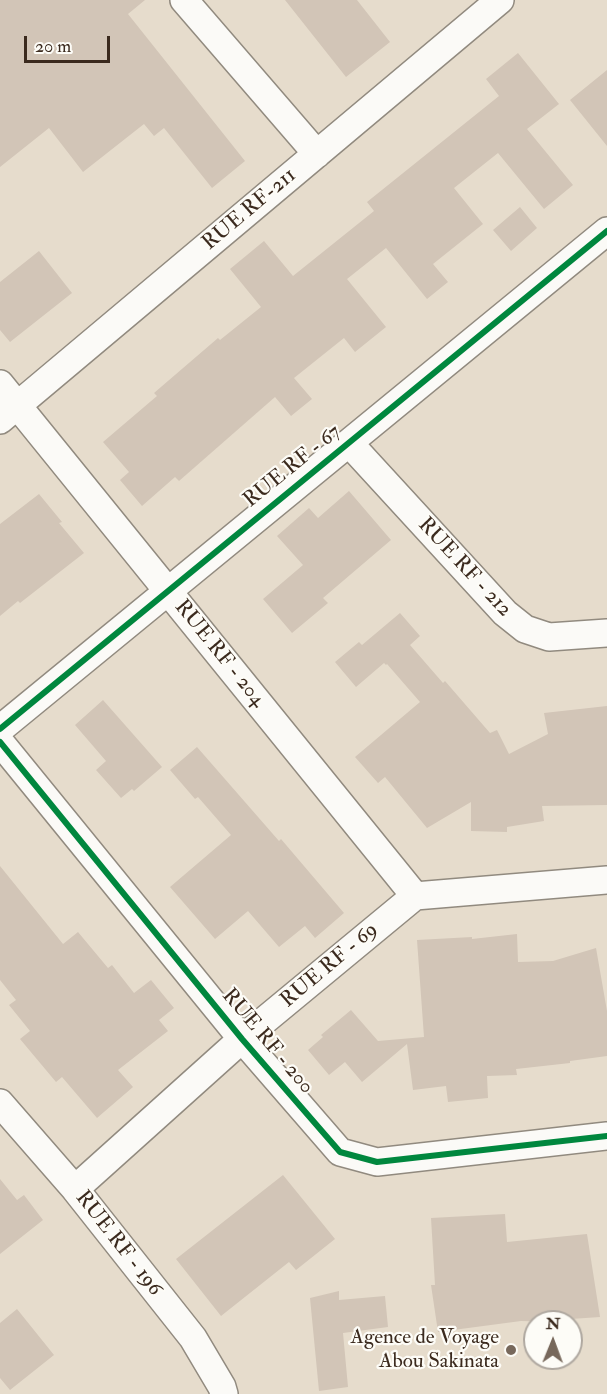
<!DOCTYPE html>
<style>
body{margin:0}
#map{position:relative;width:607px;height:1394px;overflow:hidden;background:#e6dccc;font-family:"IM FELL Double Pica",serif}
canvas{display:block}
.north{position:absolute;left:523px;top:1310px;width:60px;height:60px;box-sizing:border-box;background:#fdfcf7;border:2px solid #afa8a0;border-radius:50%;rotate:1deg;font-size:16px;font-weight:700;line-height:24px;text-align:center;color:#3b2a1e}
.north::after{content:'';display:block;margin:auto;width:21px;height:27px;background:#77685b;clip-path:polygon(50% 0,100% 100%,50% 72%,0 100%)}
.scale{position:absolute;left:24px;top:36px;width:86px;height:27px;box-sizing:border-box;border:3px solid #3b2a1e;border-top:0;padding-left:8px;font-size:18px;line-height:21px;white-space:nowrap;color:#3b2a1e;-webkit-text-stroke:4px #fdfcf7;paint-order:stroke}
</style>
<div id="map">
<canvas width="607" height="1394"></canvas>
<div class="north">N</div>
<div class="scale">20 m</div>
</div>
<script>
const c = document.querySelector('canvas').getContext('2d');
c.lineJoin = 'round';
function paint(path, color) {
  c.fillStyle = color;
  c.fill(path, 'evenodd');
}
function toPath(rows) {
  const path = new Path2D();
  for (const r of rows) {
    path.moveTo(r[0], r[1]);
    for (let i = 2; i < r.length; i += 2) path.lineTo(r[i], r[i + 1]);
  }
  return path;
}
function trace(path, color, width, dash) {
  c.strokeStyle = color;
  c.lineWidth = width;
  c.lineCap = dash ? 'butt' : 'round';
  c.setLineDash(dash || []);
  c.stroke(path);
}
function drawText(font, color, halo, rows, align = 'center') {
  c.font = font + ' "IM FELL Double Pica",serif';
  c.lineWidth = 4.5;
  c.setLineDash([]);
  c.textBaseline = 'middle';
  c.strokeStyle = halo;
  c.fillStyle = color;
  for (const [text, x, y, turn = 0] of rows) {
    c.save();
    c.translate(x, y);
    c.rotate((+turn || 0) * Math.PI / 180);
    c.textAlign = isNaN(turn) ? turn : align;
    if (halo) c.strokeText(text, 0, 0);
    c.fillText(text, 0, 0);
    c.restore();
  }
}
paint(toPath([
 [0,0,145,0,128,14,245,161,212,188,164,128,154,136,144,124,83,172,49,128,0,167],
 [285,0,357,0,390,42,346,77],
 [518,53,559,104,527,129,573,185,544,209,498,153,454,188,483,224,433,264,448,282,427,299,386,248,347,279,386,327,355,352,344,338,294,378,312,399,291,416,275,397,179,481,175,477,142,506,120,480,129,472,103,442,157,396,154,393,218,338,220,340,261,307,230,269,264,241,293,276,374,211,367,202,499,96,486,79],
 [607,70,607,146,570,100],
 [520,207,537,228,511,251,493,230],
 [39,251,72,293,10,342,0,330,0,282],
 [349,491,391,540,323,598,328,603,292,633,263,599,303,565,277,536,309,508,318,518],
 [39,494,62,522,59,523,84,553,20,603,18,601,0,616,0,524],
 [400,613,420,636,410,645,443,683,445,681,490,733,497,730,509,754,548,734,544,713,607,706,607,805,542,806,544,821,507,827,507,832,471,831,471,802,427,828,385,777,378,783,355,757,420,702,387,664,386,665,384,663,356,687,335,662,359,642,362,645],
 [103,700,162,767,134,791,132,789,121,798,96,770,106,761,75,725],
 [197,747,279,841,281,839,344,913,315,938,305,926,279,947,248,911,215,939,170,887,231,835,198,797,195,799,170,770],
 [0,866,63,944,78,932,108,968,112,965,134,993,151,980,174,1008,159,1020,168,1031,118,1070,133,1087,97,1118,62,1077,56,1082,20,1039,30,1031,9,1005,16,1000,0,980],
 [517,934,518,962,553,961,596,948,607,1011,607,1056,570,1061,570,1063,516,1069,517,1075,487,1076,488,1098,448,1102,446,1086,413,1090,407,1044,362,1082,345,1062,329,1075,308,1050,323,1037,321,1035,351,1010,378,1041,424,1037,417,940,472,937,472,939],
 [283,1175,335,1239,296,1270,289,1262,221,1316,176,1259],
 [0,1179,17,1200,24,1195,43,1220,0,1254],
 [505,1214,507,1242,587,1234,600,1317,556,1320,556,1322,521,1321,438,1332,431,1285,435,1285,431,1218],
 [339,1291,339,1300,385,1296,388,1327,343,1333,348,1387,319,1391,310,1298],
 [17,1309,54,1355,10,1390,0,1378,0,1323]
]), '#d2c5b7');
const street = toPath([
 [184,0,317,154],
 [0,384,415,896],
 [0,420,500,0],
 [349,443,505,613,525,629,549,637,607,633],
 [0,729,607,231],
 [0,742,242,1039,340,1152,377,1162,607,1136],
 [0,1103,75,1189,193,1338,222,1387,224,1394],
 [75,1189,242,1039,415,896,607,880]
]);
trace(street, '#918a7f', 30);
trace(street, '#fbfaf7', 27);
trace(toPath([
 [0,729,607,231],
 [0,742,242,1039,340,1152,377,1162,607,1136]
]), '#00873e', 6);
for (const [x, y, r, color] of [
 [511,1350,6,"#77685b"]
]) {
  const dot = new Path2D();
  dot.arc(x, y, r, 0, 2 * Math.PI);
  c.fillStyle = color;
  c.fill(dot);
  trace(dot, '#fdfcf7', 2);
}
drawText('21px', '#3b2a1e', '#fdfcf7', [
 ["RUE RF-211",250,210,-40],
 ["RUE RF - 67",293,467,-39],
 ["RUE RF - 212",464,568,47],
 ["RUE RF - 204",219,654,51],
 ["RUE RF - 69",330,966,-40],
 ["RUE RF - 200",267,1042,50],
 ["RUE RF - 196",118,1244,52]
]);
drawText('21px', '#3b2a1e', '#fdfcf7', [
 ["Agence de Voyage",499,1338],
 ["Abou Sakinata",499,1362]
], 'right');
</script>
